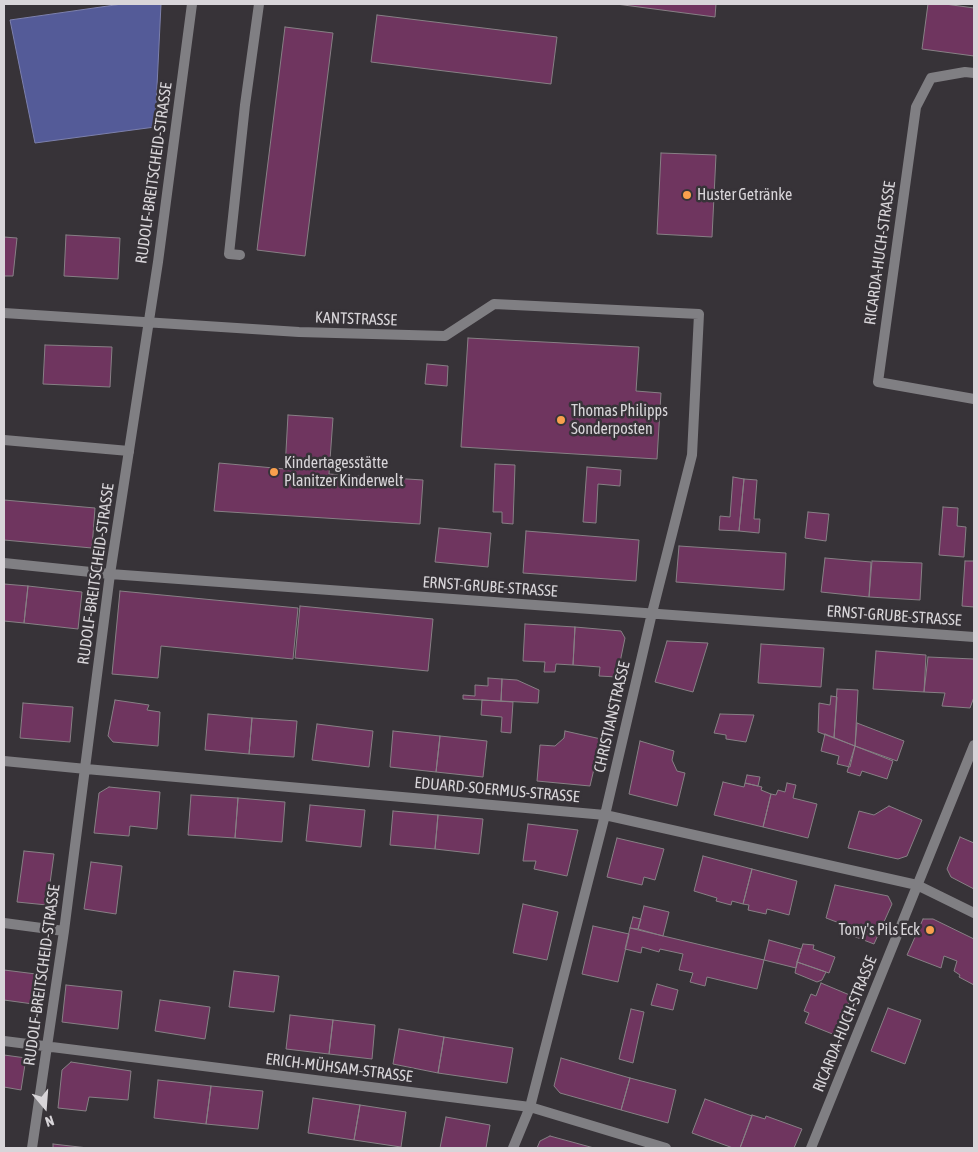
<!DOCTYPE html>
<meta charset="utf-8">
<style>
body{margin:0}
#map{position:relative;width:978px;height:1152px;overflow:hidden;background:#373338;font-family:"Asap Condensed",sans-serif}
canvas{display:block}
.frame{position:absolute;inset:0;border:5px solid #d8d5d9;pointer-events:none}
.north{position:absolute;left:20px;top:1082px;width:50px;height:50px;-webkit-text-stroke:4px #373338;paint-order:stroke;rotate:162deg;font-size:14px;font-weight:700;line-height:20px;text-align:center;color:#d8d5d9}
.north::after{content:'';display:block;margin:auto;width:18px;height:22px;background:#d8d5d9;clip-path:polygon(50% 0,100% 100%,50% 72%,0 100%)}
</style>
<div id="map">
<canvas width="978" height="1152"></canvas>
<div class="frame"></div>
<div class="north">N</div>
</div>
<script>
const c = document.querySelector('canvas').getContext('2d');
c.lineJoin = 'round';
function paint(path, color) {
  c.fillStyle = color;
  c.fill(path, 'evenodd');
}
function toPath(rows) {
  const path = new Path2D();
  for (const r of rows) {
    path.moveTo(r[0], r[1]);
    for (let i = 2; i < r.length; i += 2) path.lineTo(r[i], r[i + 1]);
  }
  return path;
}
function trace(path, color, width, dash) {
  c.strokeStyle = color;
  c.lineWidth = width;
  c.lineCap = dash ? 'butt' : 'round';
  c.setLineDash(dash || []);
  c.stroke(path);
}
function drawText(font, color, halo, rows, align = 'center') {
  c.font = font + ' "Asap Condensed",sans-serif';
  c.lineWidth = 5;
  c.setLineDash([]);
  c.textBaseline = 'middle';
  c.strokeStyle = halo;
  c.fillStyle = color;
  for (const [text, x, y, turn = 0] of rows) {
    c.save();
    c.translate(x, y);
    c.rotate((+turn || 0) * Math.PI / 180);
    c.textAlign = isNaN(turn) ? turn : align;
    if (halo) c.strokeText(text, 0, 0);
    c.fillText(text, 0, 0);
    c.restore();
  }
}
const water = toPath([
 [122,4,161,4,155,127,35,143,10,20,122,4]
]);
paint(water, '#545b98');
trace(water, '#7c80ac', 1);
const building = toPath([
 [616,4,716,4,715,17,616,4],
 [928,4,945,4,974,8,974,56,922,49,928,4],
 [377,15,557,37,551,84,371,62,377,15],
 [285,27,333,33,305,256,257,250,285,27],
 [661,153,716,155,712,237,657,234,661,153],
 [66,235,120,238,118,279,64,276,66,235],
 [4,237,17,238,13,276,4,276,4,237],
 [468,338,639,347,636,391,661,393,657,459,461,447,468,338],
 [45,345,112,347,110,387,43,384,45,345],
 [427,364,448,366,447,386,425,384,427,364],
 [288,415,333,418,329,474,423,480,420,524,214,511,219,463,285,469,288,415],
 [495,464,515,465,513,524,502,523,502,512,493,512,495,464],
 [587,467,621,470,620,486,598,484,596,523,583,522,587,467],
 [733,477,744,479,739,531,719,530,720,516,730,517,733,477],
 [744,479,757,480,754,519,760,519,759,533,739,531,744,479],
 [4,500,95,508,92,548,4,540,4,500],
 [943,507,958,508,957,526,966,527,964,557,939,555,943,507],
 [808,512,829,514,826,541,805,538,808,512],
 [439,528,491,533,488,567,435,562,439,528],
 [526,531,639,540,636,581,523,573,526,531],
 [679,546,786,553,784,590,676,582,679,546],
 [825,558,871,562,869,597,821,592,825,558],
 [872,561,922,563,920,600,869,597,872,561],
 [965,561,974,561,974,607,962,606,965,561],
 [4,584,28,586,24,623,4,621,4,584],
 [28,586,82,592,78,629,24,623,28,586],
 [120,591,298,608,293,659,161,646,158,678,112,674,120,591],
 [300,606,433,619,428,671,295,658,300,606],
 [525,624,575,627,573,665,556,664,555,672,544,672,545,662,523,661,525,624],
 [575,627,621,631,625,638,617,677,599,676,600,667,573,665,575,627],
 [667,641,708,643,693,692,655,682,667,641],
 [761,644,824,648,821,687,758,683,761,644],
 [876,651,926,655,924,692,873,689,876,651],
 [928,657,974,659,974,697,970,708,942,706,945,693,924,692,928,657],
 [488,678,502,679,501,701,463,699,463,695,475,696,475,685,488,686,488,678],
 [502,679,517,680,539,690,538,703,501,701,502,679],
 [837,689,858,690,855,746,834,738,837,689],
 [831,696,837,697,834,738,818,732,819,703,830,705,831,696],
 [115,700,149,705,147,710,160,712,158,746,113,742,108,736,115,700],
 [482,700,513,702,511,733,501,732,502,717,481,715,482,700],
 [23,703,73,707,70,742,20,738,23,703],
 [208,714,252,718,249,754,205,750,208,714],
 [720,714,754,715,746,742,726,739,726,735,714,733,720,714],
 [252,718,297,721,294,757,249,754,252,718],
 [857,723,904,741,897,761,855,746,857,723],
 [317,724,373,731,369,767,312,760,317,724],
 [393,731,440,736,436,772,390,767,393,731],
 [565,731,601,739,590,786,537,781,540,745,555,746,564,738,565,731],
 [825,734,855,746,850,767,837,764,839,756,821,751,825,734],
 [440,736,487,741,483,777,436,772,440,736],
 [640,741,674,751,672,760,677,771,685,773,677,806,629,794,640,741],
 [855,746,893,761,887,779,862,771,860,776,847,772,855,746],
 [747,775,760,777,758,786,745,783,747,775],
 [723,782,744,787,745,783,758,786,762,787,761,790,771,794,763,827,714,815,723,782],
 [787,783,796,785,793,798,817,804,808,838,763,827,771,794,776,795,778,790,785,792,787,783],
 [109,787,160,792,157,829,130,826,129,836,94,833,99,793,109,787],
 [191,795,238,798,235,838,188,835,191,795],
 [238,798,285,802,282,842,235,838,238,798],
 [310,805,365,810,361,847,306,841,310,805],
 [889,806,922,820,907,856,898,859,848,848,859,811,874,815,889,806],
 [393,811,438,815,435,849,390,845,393,811],
 [438,815,483,819,479,854,435,849,438,815],
 [528,824,578,830,567,876,534,869,536,861,523,861,528,824],
 [960,837,974,843,974,889,951,877,947,869,960,837],
 [617,838,664,849,655,880,644,877,642,885,607,877,617,838],
 [24,851,54,854,47,905,17,902,24,851],
 [703,856,752,869,743,904,732,901,731,905,716,901,717,898,694,891,703,856],
 [91,862,122,866,116,914,84,909,91,862],
 [752,869,797,881,789,915,767,909,766,914,748,910,749,905,743,904,752,869],
 [835,885,888,896,892,904,874,944,840,931,842,924,826,918,835,885],
 [523,904,558,912,547,960,513,953,523,904],
 [644,906,669,912,663,936,638,929,644,906],
 [633,917,641,919,638,929,630,928,633,917],
 [923,919,933,919,974,939,974,985,959,977,960,975,954,971,957,961,944,956,941,968,907,955,923,919],
 [593,926,629,934,618,982,582,974,593,926],
 [630,928,764,960,757,989,707,977,705,986,690,982,693,973,679,970,683,954,660,949,659,952,642,947,641,953,625,949,630,928],
 [769,940,801,949,796,968,764,960,769,940],
 [803,944,814,945,813,949,835,957,829,973,797,962,803,944],
 [797,962,826,972,822,980,817,982,795,973,797,962],
 [4,970,36,974,33,1004,4,1000,4,970],
 [234,971,279,976,274,1012,229,1007,234,971],
 [821,983,852,996,847,1008,850,1009,842,1027,838,1026,835,1035,805,1023,809,1013,804,1011,811,994,816,996,821,983],
 [657,984,678,990,673,1010,651,1005,657,984],
 [66,985,122,991,118,1029,62,1022,66,985],
 [160,1000,210,1007,205,1039,155,1031,160,1000],
 [888,1008,921,1020,905,1064,871,1051,888,1008],
 [631,1009,644,1012,633,1063,619,1059,631,1009],
 [290,1015,333,1020,329,1054,286,1049,290,1015],
 [333,1020,375,1025,372,1059,329,1054,333,1020],
 [399,1029,444,1037,438,1073,393,1064,399,1029],
 [444,1037,513,1048,507,1083,438,1073,444,1037],
 [4,1055,26,1058,21,1090,4,1087,4,1055],
 [561,1058,630,1078,621,1110,560,1093,554,1086,561,1058],
 [71,1062,131,1071,128,1100,89,1097,86,1111,58,1108,62,1070,71,1062],
 [630,1078,676,1090,668,1123,621,1110,630,1078],
 [158,1080,211,1086,206,1124,154,1118,158,1080],
 [211,1086,263,1091,258,1129,206,1124,211,1086],
 [313,1098,360,1105,354,1140,308,1133,313,1098],
 [705,1099,752,1116,740,1148,733,1148,692,1133,705,1099],
 [360,1105,406,1112,401,1147,354,1140,360,1105],
 [752,1115,765,1119,766,1116,802,1129,794,1148,740,1148,752,1115],
 [446,1117,490,1125,486,1148,440,1148,446,1117],
 [550,1136,594,1148,537,1148,540,1141,550,1136],
 [53,1144,88,1148,53,1148,53,1144]
]);
paint(building, '#6f355f');
trace(building, '#878085', 1);
trace(toPath([
 [4,440,129,451]
]), '#807f83', 10);
trace(toPath([
 [974,73,965,72,931,78,916,107,878,382,974,399],
 [240,255,229,254,245,105,259,4],
 [4,313,299,332,445,336,494,304,699,314,692,455,652,613,605,815,530,1107,513,1148],
 [4,563,110,574,974,637],
 [4,761,86,769,605,815,917,885,974,913],
 [4,923,64,931],
 [4,1041,530,1107,666,1148],
 [32,1148,64,931,110,574,158,262,192,4],
 [811,1148,974,745]
]), '#807f83', 10);
for (const [x, y, r, color] of [
 [687,195,5,"#f9a04d"],
 [561,420,5,"#f9a04d"],
 [274,472,5,"#f9a04d"],
 [930,930,5,"#f9a04d"]
]) {
  const dot = new Path2D();
  dot.arc(x, y, r, 0, 2 * Math.PI);
  c.fillStyle = color;
  c.fill(dot);
  trace(dot, '#373338', 2);
}
drawText('16px', '#d8d5d9', '#373338', [
 ["RUDOLF-BREITSCHEID-STRASSE",154,173,-82],
 ["RICARDA-HUCH-STRASSE",880,253,-82],
 ["KANTSTRASSE",356,319,2],
 ["RUDOLF-BREITSCHEID-STRASSE",96,574,-82],
 ["ERNST-GRUBE-STRASSE",490,587,4],
 ["ERNST-GRUBE-STRASSE",894,616,4],
 ["CHRISTIANSTRASSE",612,717,-77],
 ["EDUARD-SOERMUS-STRASSE",497,790,5],
 ["RUDOLF-BREITSCHEID-STRASSE",42,975,-82],
 ["RICARDA-HUCH-STRASSE",845,1024,-68],
 ["ERICH-MÜHSAM-STRASSE",339,1068,7]
]);
drawText('16px', '#d8d5d9', '#373338', [
 ["Huster Getränke",697,195],
 ["Thomas Philipps",571,411],
 ["Sonderposten",571,429],
 ["Kindertagesstätte",284,463],
 ["Planitzer Kinderwelt",284,481],
 ["Tony's Pils Eck",920,930,"right"]
], 'left');
</script>
